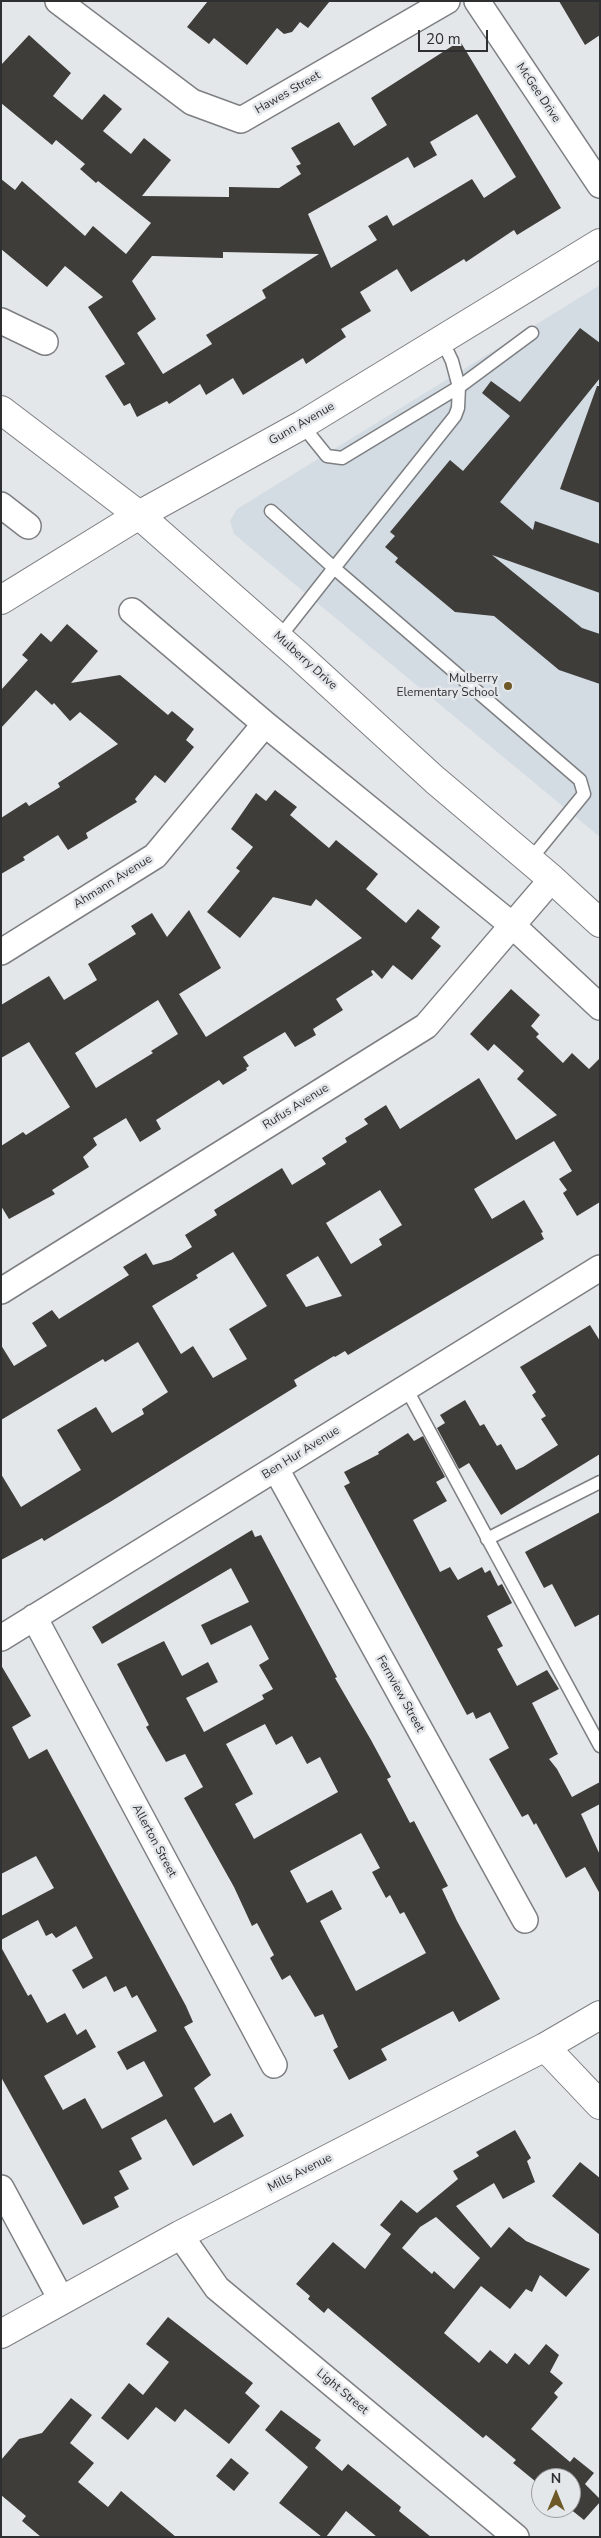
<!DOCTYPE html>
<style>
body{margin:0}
#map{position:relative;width:601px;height:2538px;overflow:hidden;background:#e4e7ea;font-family:"Nunito Sans",sans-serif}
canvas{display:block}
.frame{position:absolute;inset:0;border:2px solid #2e2f30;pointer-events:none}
.north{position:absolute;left:531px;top:2468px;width:50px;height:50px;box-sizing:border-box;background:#e4e7ea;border:1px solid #9b9da0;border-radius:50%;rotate:0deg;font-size:14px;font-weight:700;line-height:20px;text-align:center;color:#2e2f30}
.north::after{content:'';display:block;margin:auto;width:18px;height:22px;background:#6f5828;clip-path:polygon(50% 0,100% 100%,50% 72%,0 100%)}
.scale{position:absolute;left:418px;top:30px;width:70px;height:22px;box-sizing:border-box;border:2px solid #2e2f30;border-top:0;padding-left:6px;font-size:15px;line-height:18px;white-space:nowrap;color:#2e2f30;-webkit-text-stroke:4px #e4e7ea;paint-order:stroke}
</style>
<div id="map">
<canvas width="601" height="2538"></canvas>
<div class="frame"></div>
<div class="north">N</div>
<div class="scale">20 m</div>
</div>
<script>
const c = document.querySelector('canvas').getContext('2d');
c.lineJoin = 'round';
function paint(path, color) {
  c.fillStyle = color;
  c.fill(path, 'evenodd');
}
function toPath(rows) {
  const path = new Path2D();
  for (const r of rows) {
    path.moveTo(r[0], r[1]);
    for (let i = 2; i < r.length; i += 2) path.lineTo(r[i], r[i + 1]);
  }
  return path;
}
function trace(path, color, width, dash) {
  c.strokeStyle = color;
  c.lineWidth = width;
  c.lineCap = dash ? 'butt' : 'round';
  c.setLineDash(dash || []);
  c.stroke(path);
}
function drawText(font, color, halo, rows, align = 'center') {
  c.font = font + ' "Nunito Sans",sans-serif';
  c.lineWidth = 5;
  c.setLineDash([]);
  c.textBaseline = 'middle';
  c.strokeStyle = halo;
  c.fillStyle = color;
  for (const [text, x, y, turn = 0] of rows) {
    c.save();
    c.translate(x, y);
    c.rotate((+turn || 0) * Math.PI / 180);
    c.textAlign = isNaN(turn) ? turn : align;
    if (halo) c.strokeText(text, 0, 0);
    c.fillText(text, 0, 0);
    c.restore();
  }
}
paint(toPath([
 [600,285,600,837,234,534,230,521,237,509]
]), '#d3dbe3');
paint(toPath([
 [208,1,330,1,308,28,300,22,292,32,284,34,277,28,247,65,214,38,209,44,187,27],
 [559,1,600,1,600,35,585,45],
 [29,35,71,73,53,96,82,120,104,94,122,109,103,131,131,154,144,138,171,160,142,196,229,197,229,187,279,188,301,174,296,166,301,164,291,148,339,122,354,146,387,125,371,98,460,41,561,208,517,235,514,230,466,262,464,259,411,292,397,269,360,292,371,311,341,329,346,337,306,364,303,358,243,395,233,378,206,395,200,384,169,404,167,401,137,417,130,403,124,406,105,376,125,364,88,307,103,297,65,266,47,287,1,249,1,179,15,190,22,181,85,236,93,226,126,254,151,223,98,181,96,183,80,169,85,164,56,140,52,145,1,103,1,65],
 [477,114,516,177,484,198,472,179,393,226,387,215,368,226,377,240,331,268,308,214,408,157,414,168,437,155,430,142],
 [223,252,319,254,262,290,266,298,206,335,212,344,163,374,137,333,156,319,132,281,152,256,223,258],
 [580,328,600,343,600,378,500,502,533,530,535,521,600,544,600,593,492,555,582,628,600,634,600,684,559,670,494,616,455,612,395,562,398,558,385,547,395,536,390,532,450,460,463,471,510,416,482,393,491,381,520,402],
 [597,386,600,386,600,503,560,489],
 [67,624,98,651,71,683,120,675,168,715,172,711,194,729,186,740,194,747,165,783,155,775,135,799,137,802,86,833,88,838,68,850,58,835,23,857,25,860,1,874,1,818,26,802,29,806,60,787,58,783,118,744,80,712,70,721,54,703,52,705,36,690,1,728,1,690,28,660,22,655,41,633,51,642],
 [275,790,297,807,290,815,329,848,336,840,378,874,366,889,406,923,418,909,440,927,431,938,441,946,412,980,393,965,382,979,373,970,371,971,373,975,336,999,343,1010,313,1029,316,1035,295,1047,285,1032,243,1057,249,1066,246,1068,247,1070,223,1085,219,1080,156,1120,161,1129,140,1142,126,1118,93,1138,97,1145,83,1157,89,1167,52,1190,55,1194,9,1219,1,1206,1,1146,23,1132,26,1135,70,1107,29,1042,1,1058,1,1005,49,976,64,1000,97,980,88,964,136,934,131,926,152,913,167,937,189,910,221,968,179,994,206,1037,362,938,316,899,311,906,273,897,240,938,207,912,240,871,236,868,253,847,231,829,256,793,266,801],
 [158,1000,178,1034,151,1051,153,1053,96,1088,75,1053],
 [511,989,540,1015,531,1026,539,1034,536,1037,563,1063,572,1053,589,1069,600,1058,600,1202,577,1216,563,1193,567,1190,559,1179,572,1171,554,1141,474,1189,492,1219,524,1200,543,1232,541,1233,544,1239,348,1355,345,1351,335,1357,334,1356,294,1380,297,1386,110,1502,44,1541,42,1538,1,1560,1,1474,21,1507,81,1470,57,1430,96,1407,112,1433,144,1414,142,1409,168,1392,138,1342,105,1362,103,1359,1,1420,1,1345,14,1366,47,1346,32,1323,52,1310,59,1319,129,1275,123,1267,146,1253,153,1265,171,1260,192,1247,185,1235,217,1215,214,1210,282,1168,292,1185,326,1164,322,1158,347,1142,345,1138,368,1124,364,1119,386,1105,400,1129,479,1078,516,1140,557,1115,517,1079,524,1071,494,1044,488,1051,470,1034],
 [380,1190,402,1225,379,1239,382,1245,351,1264,326,1223],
 [233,1252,267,1306,229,1329,247,1359,213,1378,193,1346,181,1354,152,1306,198,1278,196,1275],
 [318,1256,342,1296,306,1307,286,1275],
 [590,1325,600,1341,600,1454,501,1515,469,1463,459,1469,437,1428,445,1423,440,1415,465,1400,480,1426,484,1424,497,1446,501,1444,516,1470,523,1467,558,1445,541,1419,546,1416,532,1395,536,1392,520,1367],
 [408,1433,414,1441,423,1436,445,1477,436,1482,447,1501,413,1520,440,1572,450,1567,458,1580,482,1567,485,1573,490,1570,498,1586,502,1584,512,1603,487,1616,503,1646,497,1649,517,1686,547,1670,559,1689,532,1703,558,1754,549,1759,557,1769,572,1797,600,1782,600,1804,581,1814,600,1855,600,1894,585,1867,566,1878,536,1823,534,1825,528,1814,522,1817,489,1759,509,1748,490,1712,476,1719,473,1712,467,1715,344,1486,350,1483,344,1472,379,1454,378,1452],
 [600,1512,600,1614,575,1627,552,1584,544,1588,525,1552],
 [252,1530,255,1537,261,1535,337,1677,335,1678,371,1740,391,1777,387,1779,410,1823,414,1821,448,1886,442,1889,457,1921,500,1999,459,2022,453,2011,381,2049,387,2060,349,2080,333,2050,338,2047,323,2014,315,2017,290,1975,282,1980,270,1958,274,1955,257,1923,252,1926,234,1887,184,1798,203,1787,185,1754,166,1762,146,1727,149,1725,117,1664,164,1641,182,1676,208,1662,218,1682,186,1698,204,1732,264,1699,262,1695,273,1689,259,1665,269,1659,251,1625,211,1645,201,1625,249,1602,231,1568,102,1644,92,1627],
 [265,1724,276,1745,292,1736,307,1764,320,1757,338,1792,254,1839,235,1804,253,1794,226,1744],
 [361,1833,380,1868,372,1872,386,1898,390,1895,400,1914,404,1912,426,1953,356,1991,320,1921,342,1909,332,1890,307,1903,290,1871],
 [1,1665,31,1716,12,1727,29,1759,47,1749,186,2006,193,2022,184,2027,211,2075,194,2088,214,2123,231,2113,244,2136,193,2166,166,2119,131,2138,142,2159,119,2171,129,2189,114,2197,119,2207,83,2225,1,2077,1,1947,28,1996,31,1994,47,2023,65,2013,77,2035,86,2029,96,2047,44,2076,63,2110,85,2098,102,2129,163,2096,144,2061,127,2070,117,2052,157,2031,137,1995,132,1998,126,1986,114,1992,106,1976,83,1989,72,1970,93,1958,76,1926,56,1938,52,1933,46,1936,38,1920,1,1940,1,1916,54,1888,36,1856,1,1874],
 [515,2130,531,2158,527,2161,535,2182,503,2199,494,2183,456,2206,491,2248,509,2227,526,2241,590,2269,566,2297,540,2275,532,2292,526,2289,510,2309,481,2286,444,2333,479,2363,490,2350,507,2364,515,2353,529,2365,546,2344,559,2355,550,2372,563,2383,554,2393,558,2397,531,2429,570,2462,574,2457,594,2473,585,2484,600,2499,600,2502,584,2520,569,2508,571,2508,571,2478,541,2478,541,2486,513,2463,516,2460,486,2435,483,2438,328,2308,324,2313,308,2299,310,2296,296,2284,333,2242,365,2269,391,2234,380,2225,401,2200,417,2213,458,2179,453,2171,479,2156,476,2152],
 [436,2217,480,2258,454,2289,434,2271,432,2274,402,2248,420,2227],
 [580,2162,600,2178,600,2235,552,2196],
 [168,2317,253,2383,245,2393,260,2406,229,2444,185,2409,175,2422,156,2407,128,2440,101,2418,129,2383,143,2395,169,2362,146,2344],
 [71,2398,92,2415,70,2443,94,2463,78,2482,108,2507,121,2491,176,2537,41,2537,22,2521,26,2516,1,2495,1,2460,19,2439,42,2433],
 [281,2410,321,2440,315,2448,342,2471,348,2464,401,2507,399,2511,431,2537,377,2537,346,2511,326,2537,322,2537,279,2503,308,2467,265,2430],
 [231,2458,249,2473,234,2491,216,2476]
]), '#3e3d3a');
const lane = toPath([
 [302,425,327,456,342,458,459,387,452,361,442,340],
 [271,511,334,568,455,416,458,408,459,387,532,333],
 [279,638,334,568,580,780,584,794,530,860],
 [406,1388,600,1746],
 [487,1539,600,1482]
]);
const street = toPath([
 [58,1,192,102,241,120,447,1],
 [477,1,600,185],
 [1,321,45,342],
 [1,505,28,526],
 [132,611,265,724,512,925,600,1007],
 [1,952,155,856,265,724],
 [1,1291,426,1026,552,879],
 [276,1469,525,1920],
 [34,1617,274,2065],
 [1,1638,600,1268],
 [1,2188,62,2301],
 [180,2235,217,2288,516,2537]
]);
const secondary = toPath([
 [1,600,139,515,302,425,600,243],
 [545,2047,600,2105],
 [1,2334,180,2235,545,2047,600,2015]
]);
const primary = toPath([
 [1,410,139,515,298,655,435,780,552,879,600,923]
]);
trace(lane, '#7d7f82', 15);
trace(street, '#7d7f82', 28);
trace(secondary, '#7d7f82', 30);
trace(primary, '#7d7f82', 30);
trace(lane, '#fff', 12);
trace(street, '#fff', 25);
trace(secondary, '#fff', 28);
trace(primary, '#fff', 28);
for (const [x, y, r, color] of [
 [508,686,5,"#6f5828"]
]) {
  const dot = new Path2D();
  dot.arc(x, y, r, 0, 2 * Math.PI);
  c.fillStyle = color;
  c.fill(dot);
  trace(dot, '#e4e7ea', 2);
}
drawText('12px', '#2e2f30', '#e4e7ea', [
 ["Hawes Street",288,93,-30],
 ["McGee Drive",538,93,56],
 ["Gunn Avenue",302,424,-30],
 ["Mulberry Drive",305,661,42],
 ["Ahmann Avenue",113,882,-32],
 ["Rufus Avenue",296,1107,-32],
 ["Ben Hur Avenue",301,1453,-32],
 ["Fernview Street",400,1694,61],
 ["Allerton Street",154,1841,62],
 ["Mills Avenue",300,2173,-27],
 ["Light Street",342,2392,40]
]);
drawText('12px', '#2e2f30', '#e4e7ea', [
 ["Mulberry",498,679],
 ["Elementary School",498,693]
], 'right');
</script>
